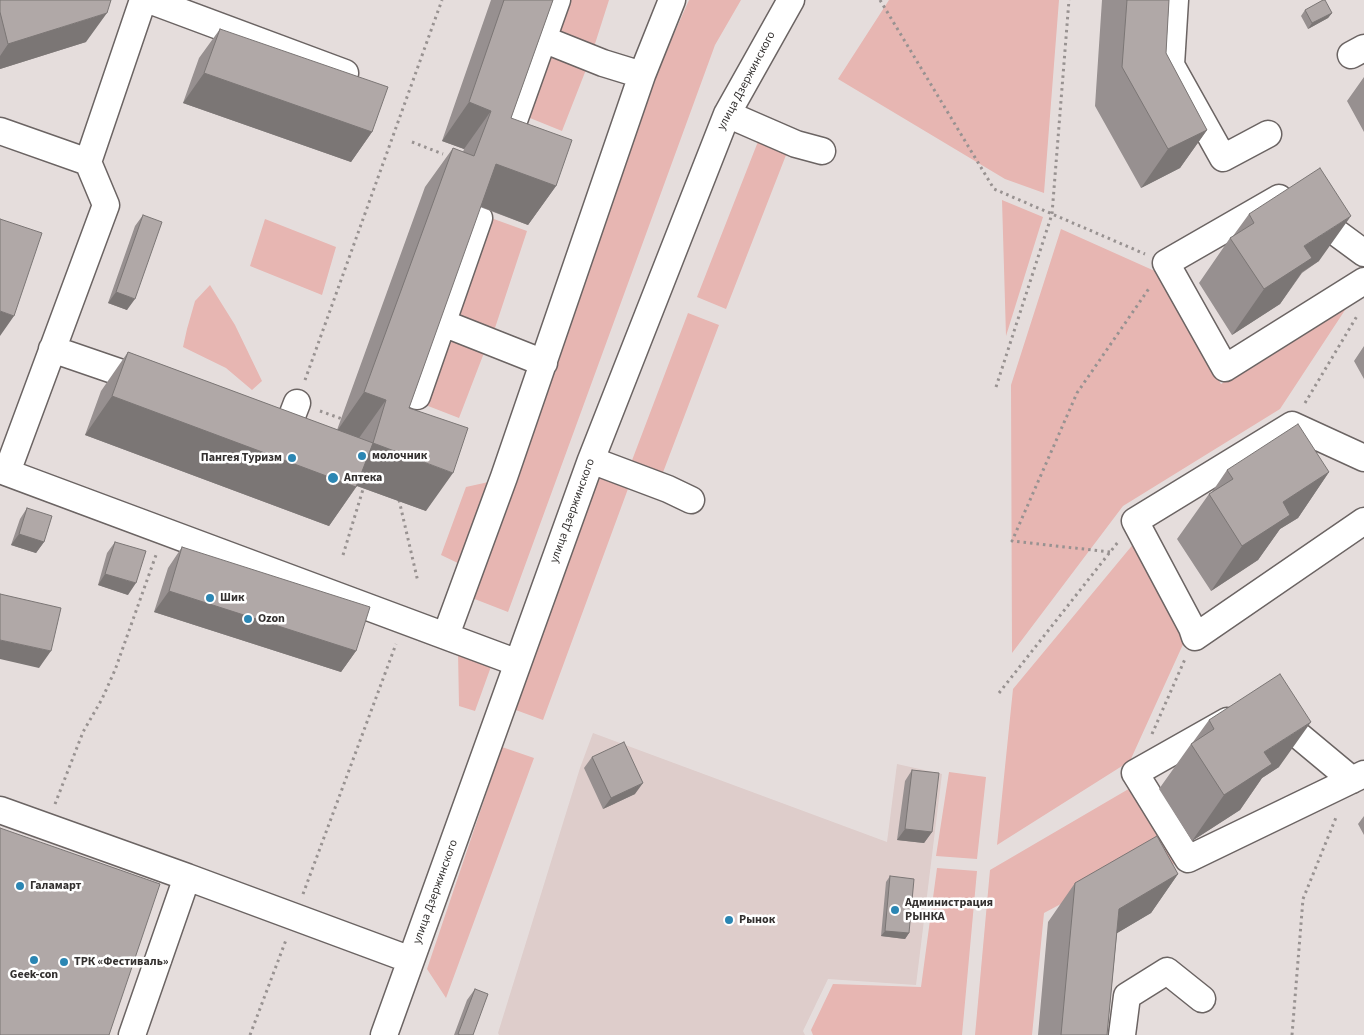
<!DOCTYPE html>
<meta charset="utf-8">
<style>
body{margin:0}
canvas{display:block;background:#e5dddc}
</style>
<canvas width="1364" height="1035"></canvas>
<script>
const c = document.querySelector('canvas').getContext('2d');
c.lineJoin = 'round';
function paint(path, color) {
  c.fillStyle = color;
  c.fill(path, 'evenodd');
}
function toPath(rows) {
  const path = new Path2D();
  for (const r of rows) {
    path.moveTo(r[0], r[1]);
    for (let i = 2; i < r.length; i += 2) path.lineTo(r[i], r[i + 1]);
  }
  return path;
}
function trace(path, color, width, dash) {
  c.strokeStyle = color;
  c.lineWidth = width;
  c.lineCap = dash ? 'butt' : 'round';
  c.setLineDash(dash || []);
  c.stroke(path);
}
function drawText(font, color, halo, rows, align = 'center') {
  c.font = font + ' "Source Sans 3",sans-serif';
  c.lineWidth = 5;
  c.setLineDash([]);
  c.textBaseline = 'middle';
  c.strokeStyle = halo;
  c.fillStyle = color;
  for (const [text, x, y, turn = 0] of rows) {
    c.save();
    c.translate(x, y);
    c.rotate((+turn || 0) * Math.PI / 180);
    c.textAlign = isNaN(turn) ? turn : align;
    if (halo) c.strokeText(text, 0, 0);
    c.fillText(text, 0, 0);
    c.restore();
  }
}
paint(toPath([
 [593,733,887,842,897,764,942,774,916,985,828,979,803,1031,805,1035,499,1035,498,1033,580,768]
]), '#decdcb');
paint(toPath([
 [570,0,609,0,593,50,558,37],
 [689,0,741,0,715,45,508,612,472,598,661,63],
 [889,0,1059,0,1044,193,1005,179,838,79],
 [552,47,589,62,562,131,525,116],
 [759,139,788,150,726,309,697,297],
 [1002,200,1043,217,1006,336],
 [491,218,527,231,493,334,455,320],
 [265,219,336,247,322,295,250,266],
 [1061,229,1157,272,1221,384,1347,307,1280,409,1123,506,1012,653,1011,385],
 [210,285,235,325,262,381,252,390,226,368,183,347,187,329,195,301],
 [688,313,719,325,662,475,631,463],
 [451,331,487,345,459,418,423,404],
 [599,475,629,486,543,720,513,709],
 [493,481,462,565,441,555,466,487],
 [1135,542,1185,640,1130,761,997,845,1013,689],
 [458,651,493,661,475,711,459,706],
 [502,747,534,758,446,998,427,969],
 [949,772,986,777,977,859,936,856],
 [1132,787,1178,864,1128,868,1044,913,1032,1035,975,1035,990,870],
 [937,868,977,871,962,1035,813,1035,811,1030,833,984,921,987]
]), '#e7b6b2');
const minor = toPath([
 [149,0,345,73],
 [1175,0,1171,65,1223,158,1268,134],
 [543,39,603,63,642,75],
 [1351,55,1364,48],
 [727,114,796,144,822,151],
 [0,131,88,162],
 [505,146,557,0],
 [1279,198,1166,263,1225,368,1364,281],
 [1311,214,1364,253],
 [443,323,544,363],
 [52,349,148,382],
 [417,396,479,218],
 [268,423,287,429,297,403],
 [1364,458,1292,425,1135,521,1192,628,1195,637,1364,521],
 [591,460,668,489,691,500],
 [0,470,518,663],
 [7,472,106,205,88,162,143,0],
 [446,635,504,477,642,75,672,0],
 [1274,715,1352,780],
 [1227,721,1135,773,1188,859,1364,774],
 [0,810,187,877,132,1035],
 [187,877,411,960],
 [384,1035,591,460,727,114,791,0],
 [1122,1035,1127,996,1167,971,1202,999]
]);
trace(minor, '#6b6463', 29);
trace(toPath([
 [880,0,994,189,1145,254],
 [412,142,443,154],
 [305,380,442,0],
 [996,387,1052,214,1069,0],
 [1305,403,1357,316],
 [320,411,345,420],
 [399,500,418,582],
 [1110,552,1012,541,1077,393,1150,287],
 [343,555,364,486],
 [999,693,1118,542],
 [1152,734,1185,659],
 [55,804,83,732,102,699,115,670,156,555],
 [303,894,396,644],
 [250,1035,286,940],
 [1292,1035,1303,899,1337,815]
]), '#989291', 3, [2.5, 4]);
trace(minor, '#fff', 26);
paint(toPath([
 [0,0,86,42,0,69],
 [491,0,553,0,511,118,556,186,528,225,480,207,409,408,426,511,357,486,329,526,85,435,101,391,128,352,337,430,425,187,453,148,463,152,464,149,442,141],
 [1102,0,1169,0,1166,53,1207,130,1180,168,1141,188,1095,106],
 [1305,10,1332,13,1328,18,1308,29,1301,16],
 [220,29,372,132,351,162,183,103,199,58],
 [1364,77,1364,132,1347,101],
 [1249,214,1319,261,1302,273,1280,304,1232,335,1199,283,1230,238,1233,236],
 [143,215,127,310,108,303,135,226],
 [1364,346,1364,379,1354,361],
 [1227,470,1329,472,1298,518,1280,529,1258,560,1211,591,1177,539,1209,494,1212,492],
 [27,508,44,542,36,553,11,545,20,519],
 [115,542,128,595,98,585,107,553],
 [182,547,356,651,341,672,154,612,168,568],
 [1209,720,1279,767,1262,778,1240,810,1192,841,1159,789,1191,744,1193,742],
 [592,757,635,794,603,809,584,768],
 [912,770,932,832,924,843,897,840,905,781],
 [1364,816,1364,835,1358,824],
 [1178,874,1151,913,1117,933,1107,1035,1038,1035,1048,922,1075,883],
 [890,876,909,933,905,939,881,936,886,882],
 [475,989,473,1035,454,1035,467,1000]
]), '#979090');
paint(toPath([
 [107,13,86,42,0,69,0,56,8,44],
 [1332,13,1328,18,1308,29,1312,23],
 [204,73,372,132,351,162,183,103],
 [469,102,491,111,464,149,442,141],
 [1207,130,1180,168,1141,188,1168,149],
 [496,164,556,186,528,225,469,202],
 [1351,216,1319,261,1302,272,1280,304,1232,335,1264,289,1304,246],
 [116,292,135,299,127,310,108,303],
 [0,311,14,316,0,336],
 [364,392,386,400,359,438,337,431],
 [112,396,356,487,329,526,85,435],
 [373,443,453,473,426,511,346,482],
 [1329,472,1298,518,1280,529,1258,560,1211,591,1242,546,1283,502],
 [19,534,44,542,36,553,11,545],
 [105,574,136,583,128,595,98,585],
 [169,591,356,651,341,672,154,612],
 [0,640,51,651,39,668,0,659],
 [1311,722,1279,767,1262,778,1240,810,1192,841,1224,795,1264,752],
 [643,783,635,794,603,809,611,798],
 [905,829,932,832,924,843,897,840],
 [1178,874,1151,913,1092,948,1119,909],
 [885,931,909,933,905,939,881,936]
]), '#7b7675');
const building = toPath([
 [0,0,111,0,107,13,8,44,0,12,0,0],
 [504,0,553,0,511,118,572,140,556,186,496,164,409,408,468,428,453,473,373,443,356,487,112,396,128,352,373,443,386,400,364,392,453,148,474,156,491,111,469,102,504,0],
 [1127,0,1169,0,1166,53,1207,130,1168,149,1122,67,1127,0],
 [1323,0,1325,0,1332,13,1312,23,1305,10,1323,0],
 [220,29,388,87,372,132,204,73,220,29],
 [1320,168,1351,216,1304,246,1312,258,1264,289,1230,238,1254,223,1249,214,1320,168],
 [143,215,162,222,135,299,116,292,143,215],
 [0,219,42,233,14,316,0,311,0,219],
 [1298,424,1329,472,1283,502,1290,515,1242,546,1209,494,1233,479,1227,470,1298,424],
 [27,508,52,516,44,542,19,534,27,508],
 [115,542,146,551,136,583,105,574,115,542],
 [182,547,370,607,356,651,169,591,182,547],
 [0,594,61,608,51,651,0,640,0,594],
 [1280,674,1311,722,1264,752,1272,764,1224,795,1191,744,1214,729,1209,720,1280,674],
 [624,742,643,783,611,798,592,757,624,742],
 [912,770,939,773,932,832,905,829,912,770],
 [0,828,160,884,109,1035,0,1035,0,828],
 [1157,836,1178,874,1119,909,1107,1035,1061,1035,1075,883,1157,836],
 [890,876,914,879,909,933,885,931,890,876],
 [475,989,488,994,473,1035,460,1035,458,1034,475,989]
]);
paint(building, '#b0a8a7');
trace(building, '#7b7675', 1);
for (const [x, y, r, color] of [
 [362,456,5,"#2b86b3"],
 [292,458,5,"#2b86b3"],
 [333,478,6,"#2b86b3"],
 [210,598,5,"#2b86b3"],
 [248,619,5,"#2b86b3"],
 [20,886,5,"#2b86b3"],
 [895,910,5,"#2b86b3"],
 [729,920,5,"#2b86b3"],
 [34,960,5,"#2b86b3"],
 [64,962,5,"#2b86b3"]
]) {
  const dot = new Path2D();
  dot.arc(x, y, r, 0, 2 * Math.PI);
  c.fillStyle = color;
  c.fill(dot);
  trace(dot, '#fff', 2);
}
drawText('12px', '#33302f', '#fff', [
 ["улица Дзержинского",747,81,-62],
 ["улица Дзержинского",573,511,-70],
 ["улица Дзержинского",436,892,-70]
]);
drawText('bold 12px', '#33302f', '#fff', [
 ["молочник",372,456],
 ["Пангея Туризм",282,458,"right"],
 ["Аптека",344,478],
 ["Шик",220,598],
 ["Ozon",258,619],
 ["Галамарт",30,886],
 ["Администрация",905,903],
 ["РЫНКА",905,917],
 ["Рынок",739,920],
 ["ТРК «Фестиваль»",74,962],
 ["Geek-con",34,975,"center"]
], 'left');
</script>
